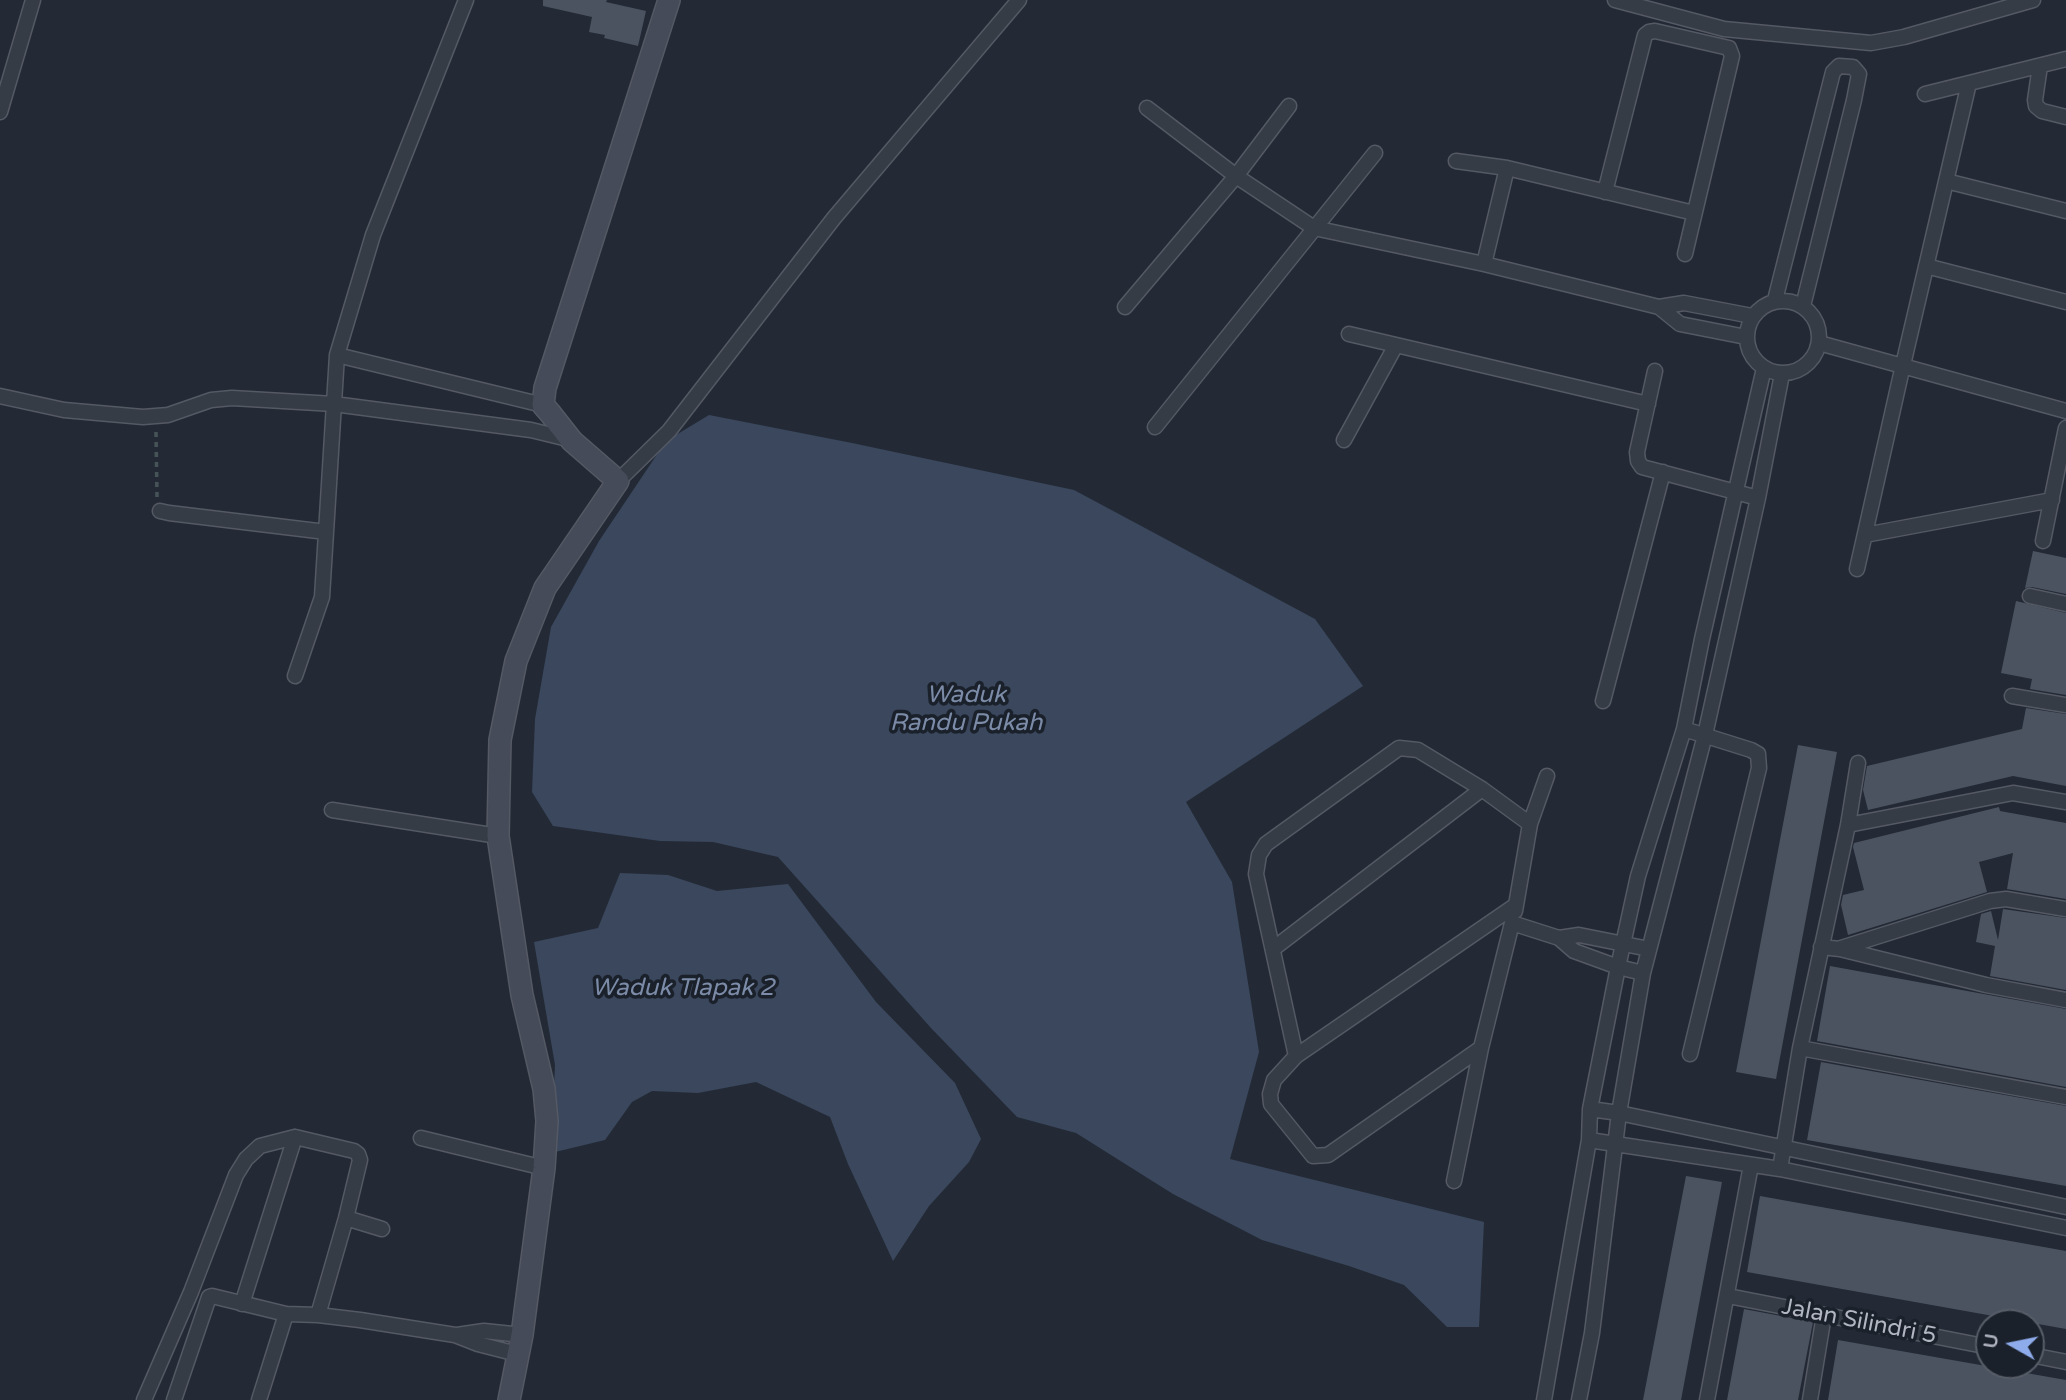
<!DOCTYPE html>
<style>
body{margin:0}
#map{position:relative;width:2066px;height:1400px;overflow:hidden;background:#232a35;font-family:"Varela Round",sans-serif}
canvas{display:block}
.north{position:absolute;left:1975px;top:1309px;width:70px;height:70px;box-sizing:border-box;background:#1b212b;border:2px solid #575d67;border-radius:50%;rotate:279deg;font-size:19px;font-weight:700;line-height:28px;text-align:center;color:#b1b6c2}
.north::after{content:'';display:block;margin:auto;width:24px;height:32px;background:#8eaceb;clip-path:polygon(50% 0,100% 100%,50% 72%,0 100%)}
</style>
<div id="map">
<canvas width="2066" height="1400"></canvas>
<div class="north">U</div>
</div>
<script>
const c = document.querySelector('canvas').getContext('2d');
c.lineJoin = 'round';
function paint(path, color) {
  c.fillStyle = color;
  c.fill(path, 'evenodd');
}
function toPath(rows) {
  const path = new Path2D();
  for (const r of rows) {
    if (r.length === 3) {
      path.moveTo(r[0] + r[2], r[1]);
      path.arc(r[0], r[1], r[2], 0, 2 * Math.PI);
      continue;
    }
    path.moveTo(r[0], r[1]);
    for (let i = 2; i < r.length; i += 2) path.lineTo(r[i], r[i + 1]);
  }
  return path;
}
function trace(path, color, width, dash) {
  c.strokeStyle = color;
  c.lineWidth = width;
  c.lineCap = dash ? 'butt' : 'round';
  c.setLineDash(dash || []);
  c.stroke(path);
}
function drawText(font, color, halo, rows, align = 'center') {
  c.font = font + ' "Varela Round",sans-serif';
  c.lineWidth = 7;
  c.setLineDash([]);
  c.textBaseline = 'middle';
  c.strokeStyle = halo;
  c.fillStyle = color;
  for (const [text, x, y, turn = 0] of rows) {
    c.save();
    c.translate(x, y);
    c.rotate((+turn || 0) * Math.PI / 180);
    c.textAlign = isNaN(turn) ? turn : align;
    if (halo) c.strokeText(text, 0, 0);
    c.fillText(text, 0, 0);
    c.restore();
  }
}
paint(toPath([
 [709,415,852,443,1074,490,1315,619,1363,686,1186,802,1232,882,1259,1052,1230,1159,1484,1222,1479,1327,1447,1327,1404,1285,1349,1266,1262,1240,1173,1194,1076,1133,1017,1117,931,1028,778,857,713,842,660,841,553,826,532,792,535,719,551,627,599,541,666,441],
 [620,873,668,875,717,891,788,884,876,1002,955,1083,981,1139,969,1162,929,1206,893,1261,848,1164,830,1117,756,1082,698,1093,652,1091,632,1102,605,1140,551,1153,555,1065,534,942,598,928]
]), '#3a475d');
paint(toPath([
 [543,0,607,0,606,2,646,11,638,46,604,38,605,35,589,32,592,17,543,6],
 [2033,551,2066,558,2066,594,2032,587,2025,588],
 [2016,601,2066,613,2066,695,2030,689,2032,679,2001,673],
 [2026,708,2066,714,2066,786,2013,776,1868,810,1863,790,1867,766,2022,729],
 [1798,745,1837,752,1776,1079,1736,1072],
 [1999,807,2000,811,2066,823,2066,899,2007,889,2013,853,1979,862,1987,892,1848,935,1841,905,1843,895,1864,890,1853,847,1854,843],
 [2003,909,2066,918,2066,990,1990,976,1995,946,1976,942,1981,914,1991,911,1998,940],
 [1830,966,2066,1009,2066,1087,1817,1041],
 [1821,1062,2066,1106,2066,1186,1807,1140],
 [1686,1176,1722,1182,1708,1256,1681,1400,1643,1400],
 [1760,1196,2066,1251,2066,1329,1747,1272],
 [1744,1309,1813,1322,1798,1400,1727,1400],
 [1838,1340,2066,1380,2066,1400,1828,1400]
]), '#4b5361');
const minor = toPath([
 [1615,0,1724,29,1871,43,1904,37,2033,0],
 [2040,66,2035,100,2036,106,2042,111,2066,117],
 [1925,94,2066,59],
 [1147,108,1236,176,1314,228,1484,264,1659,307,1684,303,1752,316],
 [0,112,33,0],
 [1456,161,1507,168,1694,213],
 [1946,181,2066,211],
 [1605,192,1645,35,1649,32,1655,31,1729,48,1732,56,1685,254],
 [1484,264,1507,168],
 [1926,266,2066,302],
 [1775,300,1833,72,1839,66,1853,67,1859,74,1854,100,1803,306],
 [1783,337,36],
 [1125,307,1236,176,1289,106],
 [1659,307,1680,324,1746,337],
 [1349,334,1648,404],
 [1819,343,2066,411],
 [337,355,543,405],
 [1655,371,1637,452,1638,461,1642,467,1758,498],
 [0,396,64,410,143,417,168,415,211,400,232,398,334,404,531,430,572,440],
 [1155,427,1375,153],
 [1344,440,1396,345],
 [618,481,669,431,834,218,1019,0],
 [160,511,169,513,326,532],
 [1865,535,2052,500],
 [2043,541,2066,428],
 [1857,569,1903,365,1969,83],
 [2030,596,2066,604],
 [295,676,322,597,337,355,373,235,466,0],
 [2012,696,2066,705],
 [1603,701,1663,472],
 [1684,729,1751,750,1758,754,1759,768,1690,1054],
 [332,810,498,836],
 [1848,825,2013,793,2066,802],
 [1515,911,1530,824,1547,776],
 [1559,938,1579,935,1649,949],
 [1821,947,1840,949,1986,985,2066,1000],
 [1841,948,1990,901,2006,899,2066,909],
 [1273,949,1482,789],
 [1481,1048,1328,1155,1313,1156,1271,1104,1270,1094,1274,1080,1296,1056,1516,905],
 [1800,1048,2066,1097],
 [1296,1056,1256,874,1259,855,1266,844,1399,748,1418,750,1482,789,1530,824],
 [1590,1109,1619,1113,2066,1207],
 [421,1138,544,1168],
 [1589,1140,1780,1169,2066,1228],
 [1780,1169,1800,1048,1848,825,1858,763],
 [1454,1181,1481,1048,1512,923,1559,938,1574,951,1618,967,1643,973],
 [346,1218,382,1229],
 [1728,1296,1989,1347],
 [242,1304,295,1137],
 [457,1335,484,1331,522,1335],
 [2031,1355,2066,1362],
 [144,1400,191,1292,236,1175,246,1159,260,1146,295,1137,354,1151,358,1154,360,1160,346,1218,318,1315],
 [174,1400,209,1297,212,1296,286,1314,318,1315,360,1320,455,1335,478,1344,517,1354],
 [259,1400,286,1314],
 [1544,1400,1589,1140,1590,1109,1618,967,1638,876,1684,729,1702,639,1764,368],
 [1579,1400,1592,1333,1619,1113,1643,973,1705,735,1758,498,1782,374],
 [1707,1400,1751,1165],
 [1810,1400,1824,1315]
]);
const secondary = toPath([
 [509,1400,522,1335,544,1168,547,1121,544,1089,522,995,498,836,500,740,516,661,545,588,618,481,572,441,550,413,543,405,545,388,669,0]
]);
trace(minor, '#545964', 17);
trace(secondary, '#545964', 24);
trace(toPath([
 [156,432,157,497]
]), '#465458', 3.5, [5, 5]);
trace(minor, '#363c46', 14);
trace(secondary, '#454b58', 21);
drawText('23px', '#b1b6c2', '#1b212b', [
 ["Jalan Silindri 5",1859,1322,11]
]);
drawText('italic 24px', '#7c8ca8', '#1b212b', [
 ["Waduk",966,696],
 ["Randu Pukah",966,724],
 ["Waduk Tlapak 2",683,989]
]);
</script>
